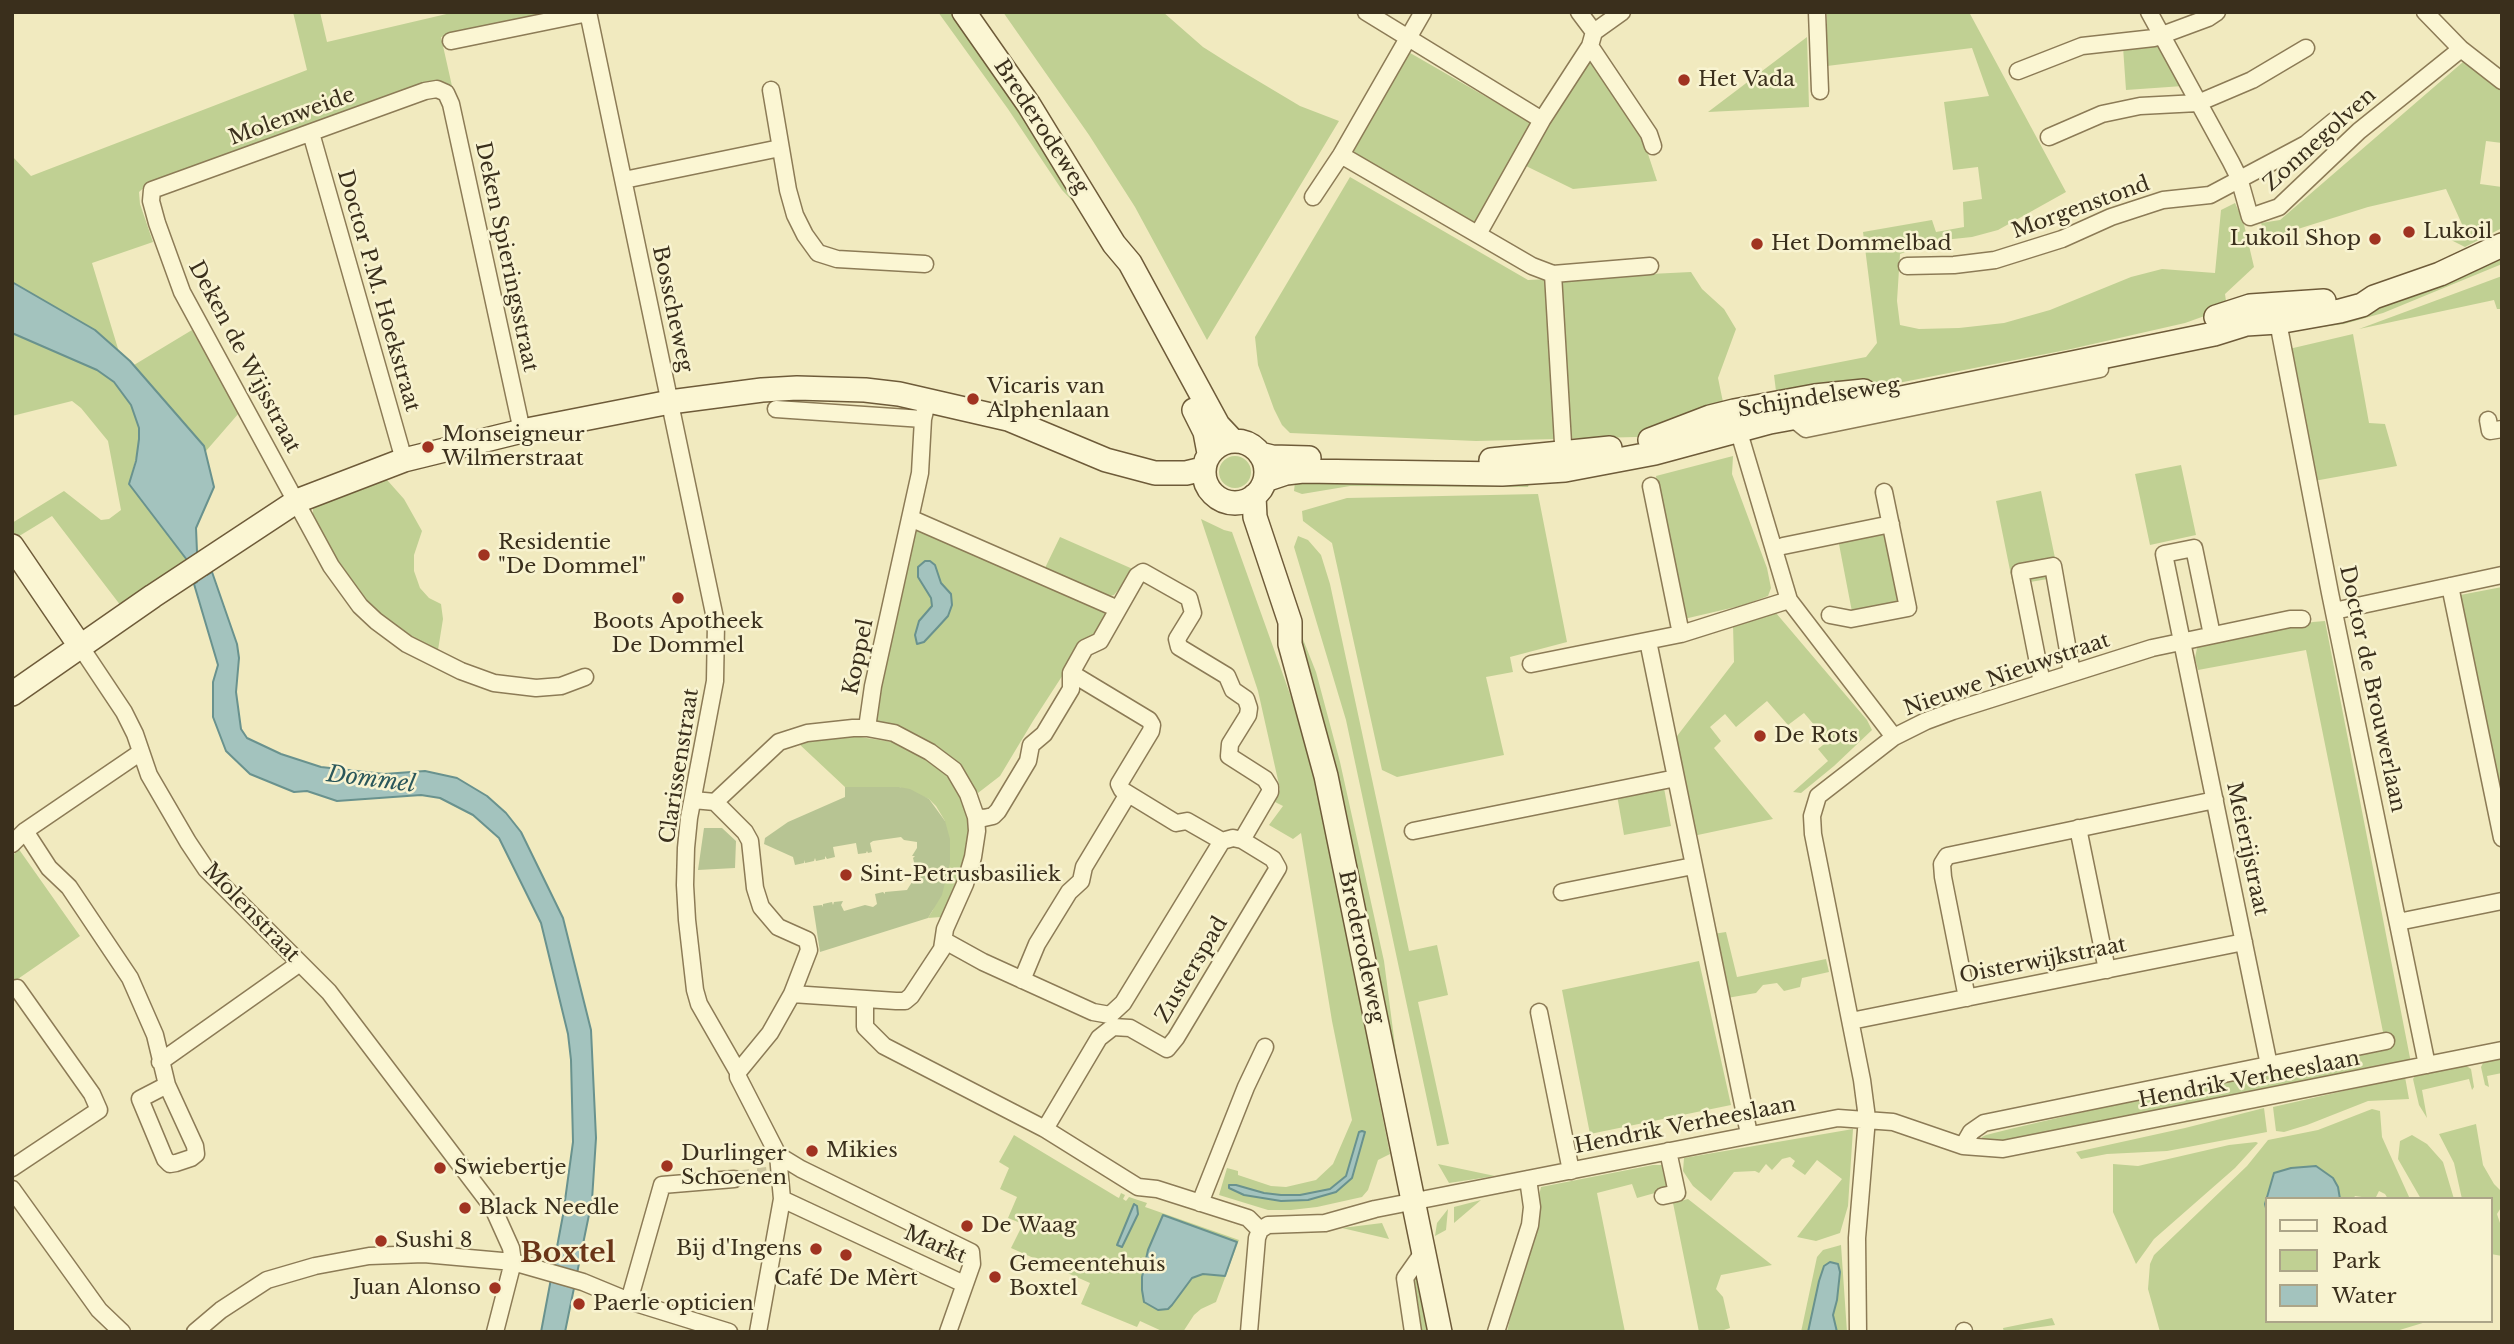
<!DOCTYPE html>
<meta charset="utf-8">
<style>
body{margin:0}
#map{position:relative;width:2514px;height:1344px;overflow:hidden;background:#f1eabf;font-family:"Libre Baskerville",serif}
canvas{display:block}
.frame{position:absolute;inset:0;border:14px solid #3a2f1c;pointer-events:none}
.legend{position:absolute;left:2265px;top:1197px;width:228px;height:126px;box-sizing:border-box;background:#f8f3d0;border:2px solid #aca588;margin:0;padding:9px 12px;list-style:none;font-size:21px;color:#3a2f1c}
.legend li{display:flex;align-items:center;gap:14px;height:35px}
.legend b{width:35px;border:2px solid #aca588}
</style>
<div id="map">
<canvas width="2514" height="1344"></canvas>
<div class="frame"></div>
<ul class="legend">
<li><b style="height:9px;background:#fbf6d3"></b>Road</li>
<li><b style="height:19px;background:#c0d093"></b>Park</li>
<li><b style="height:19px;background:#a3c3be"></b>Water</li>
</ul>
</div>
<script>
const c = document.querySelector('canvas').getContext('2d');
c.lineJoin = 'round';
function paint(path, color) {
  c.fillStyle = color;
  c.fill(path, 'evenodd');
}
function toPath(rows) {
  const path = new Path2D();
  for (const r of rows) {
    if (r.length === 3) {
      path.moveTo(r[0] + r[2], r[1]);
      path.arc(r[0], r[1], r[2], 0, 2 * Math.PI);
      continue;
    }
    path.moveTo(r[0], r[1]);
    for (let i = 2; i < r.length; i += 2) path.lineTo(r[i], r[i + 1]);
  }
  return path;
}
function trace(path, color, width, dash) {
  c.strokeStyle = color;
  c.lineWidth = width;
  c.lineCap = dash ? 'butt' : 'round';
  c.setLineDash(dash || []);
  c.stroke(path);
}
function drawText(font, color, halo, rows, align = 'center') {
  c.font = font + ' "Libre Baskerville",serif';
  c.lineWidth = 5;
  c.setLineDash([]);
  c.textBaseline = 'middle';
  c.strokeStyle = halo;
  c.fillStyle = color;
  for (const [text, x, y, turn = 0] of rows) {
    c.save();
    c.translate(x, y);
    c.rotate((+turn || 0) * Math.PI / 180);
    c.textAlign = isNaN(turn) ? turn : align;
    if (halo) c.strokeText(text, 0, 0);
    c.fillText(text, 0, 0);
    c.restore();
  }
}
paint(toPath([
 [293,12,320,12,327,42,455,12,554,12,441,37,454,95,444,84,147,185,139,192,140,204,153,242,92,263,119,352,94,330,12,282,12,156,31,176,307,70],
 [938,12,950,12,1015,103,1078,207,1062,190,1008,109],
 [1003,12,1163,12,1203,47,1233,66,1300,106,1339,121,1207,340,1135,207,1089,135],
 [1827,12,1969,12,2066,192,1998,230,1972,237,1934,241,1900,254,1897,301,1900,325,1919,329,1959,328,2004,323,2050,310,2131,277,2162,269,2215,273,2221,210,2235,203,2243,220,2254,267,2225,294,2227,308,2185,323,2071,349,1888,385,1777,399,1774,375,1866,357,1877,343,1863,232,1932,220,1936,232,1964,227,1963,202,1982,199,1978,167,1953,170,1944,102,1989,96,1972,48,1827,66],
 [1807,37,1809,107,1708,112],
 [2161,43,2183,86,2126,90,2123,47],
 [1405,50,1535,125,1476,227,1351,152],
 [1593,57,1645,145,1657,181,1573,189,1526,166,1578,74],
 [2463,62,2502,91,2502,143,2486,141,2480,184,2502,187,2502,228,2465,247,2451,240,2466,233,2446,189,2368,207,2266,239,2261,223,2280,220],
 [1350,177,1528,280,1691,272,1702,289,1724,309,1736,329,1718,378,1723,402,1664,433,1636,437,1476,441,1290,433,1282,425,1274,409,1258,365,1255,337],
 [2502,258,2502,264,2383,313,2344,324,2307,329,2305,324,2432,286],
 [2502,276,2502,309,2497,309,2494,300,2359,329],
 [192,330,239,413,206,451,134,365],
 [12,333,97,370,114,382,131,405,139,428,139,439,138,450,129,484,187,560,121,606,52,516,16,538,12,530,12,523,64,491,101,520,109,519,121,510,108,441,81,408,72,401,12,416],
 [2353,334,2369,423,2385,424,2397,466,2314,481,2289,349],
 [1733,456,1732,474,1767,568,1771,588,1768,596,1744,605,1684,619,1656,476],
 [1235,472,16],
 [2181,465,2196,535,2150,545,2135,474],
 [380,476,388,481,404,499,422,531,414,555,414,571,420,588,429,598,441,604,443,619,438,650,389,624,373,609,334,556,313,518,313,503],
 [1531,478,1528,487,1350,486,1302,494,1294,491,1295,482],
 [2041,491,2059,577,2013,585,1996,501],
 [1538,494,1567,642,1510,657,1513,672,1486,677,1504,755,1397,777,1382,770,1332,543,1303,521,1302,511,1347,498],
 [1201,519,1224,530,1232,532,1306,739,1319,786,1368,1027,1374,1075,1390,1154,1378,1160,1368,1190,1362,1197,1317,1207,1291,1210,1268,1210,1219,1195,1227,1168,1238,1171,1238,1175,1271,1186,1286,1187,1316,1180,1333,1164,1352,1120,1332,1021,1301,833,1293,839,1269,825,1283,806,1275,802,1280,789,1258,691],
 [915,523,1111,609,1096,638,1079,650,1033,721,1000,776,978,793,957,762,934,745,916,736,871,723],
 [925,561,930,561,935,565,941,583,944,588,948,616,924,642,923,616,931,609,932,602,928,592],
 [1890,530,1904,607,1853,617,1838,539],
 [1298,536,1308,540,1321,555,1330,584,1409,951,1437,945,1448,995,1418,1002,1449,1144,1437,1146,1346,720,1294,547],
 [1060,537,1135,570,1114,595,1110,596,1045,568],
 [2502,587,2501,678,2502,818,2455,596],
 [1291,609,1316,672,1340,762,1384,961,1397,1061],
 [1776,613,1867,720,1872,730,1834,766,1801,793,1793,792,1828,761,1818,749,1828,741,1804,713,1788,725,1767,701,1736,727,1725,714,1710,727,1721,741,1714,748,1773,819,1693,836,1674,740,1734,662,1733,625],
 [2325,621,2411,1063,2010,1145,1983,1140,1982,1137,1986,1135,2010,1129,2385,1042,2306,650,2198,670,2195,658,2197,648,2201,645,2313,622],
 [854,736,892,742,927,757,947,772,964,794,970,819,971,834,967,856,941,917,928,918,933,910,945,821,936,806,929,799,899,787,845,787,798,743],
 [1664,788,1671,826,1624,835,1617,795],
 [18,848,80,936,12,983,12,858],
 [1726,932,1737,977,1826,959,1829,972,1802,978,1800,987,1784,991,1777,983,1763,985,1756,993,1727,998,1713,934],
 [1699,961,1731,1105,1590,1134,1562,990],
 [2502,1058,2502,1073,2487,1076,2489,1087,2485,1085,2481,1067,2484,1061],
 [2465,1065,2471,1069,2474,1087,2472,1090,2469,1079,2422,1090,2427,1118,2419,1105,2413,1079,2415,1076],
 [2405,1077,2409,1099,2368,1101,2307,1125,2284,1132,2276,1131,2273,1107],
 [2264,1108,2267,1132,2167,1151,2107,1154,2081,1159,2076,1152,2185,1128],
 [2372,1109,2380,1111,2382,1137,2410,1199,2388,1199,2385,1194,2379,1191,2375,1199,2355,1196,2353,1199,2340,1199,2340,1194,2324,1173,2316,1166,2291,1168,2274,1173,2265,1204,2267,1212,2267,1321,2426,1322,2393,1332,2160,1332,2148,1289,2150,1264,2154,1255,2247,1166,2268,1140,2318,1130],
 [2476,1124,2483,1165,2494,1184,2502,1192,2502,1206,2497,1214,2502,1229,2502,1256,2491,1254,2491,1199,2462,1199,2454,1163,2439,1134],
 [1853,1129,1848,1206,1840,1233,1816,1241,1797,1237,1842,1179,1817,1160,1805,1175,1792,1166,1795,1161,1790,1157,1782,1159,1772,1170,1766,1164,1759,1173,1755,1171,1734,1172,1711,1201,1693,1186,1683,1171,1684,1158],
 [1014,1135,1117,1197,1119,1198,1121,1193,1125,1195,1123,1199,1126,1201,1129,1197,1147,1203,1145,1207,1148,1208,1239,1240,1216,1302,1201,1309,1194,1315,1183,1332,1164,1332,1140,1321,1137,1327,1081,1304,1090,1283,1011,1248,1023,1224,1008,1218,1017,1197,1000,1189,1009,1168,999,1162],
 [2412,1135,2427,1144,2443,1162,2454,1199,2421,1199,2398,1159,2400,1141],
 [2256,1142,2258,1143,2235,1168,2154,1239,2136,1264,2113,1212,2113,1164,2138,1166,2229,1145],
 [1438,1164,1495,1176,1449,1183],
 [1653,1165,1662,1165,1666,1168,1670,1185,1662,1191,1637,1198,1632,1184,1597,1193,1625,1332,1507,1332,1541,1187],
 [1688,1199,1772,1265,1721,1275,1716,1289,1723,1297,1730,1328,1718,1332,1699,1332,1673,1203],
 [1481,1200,1454,1223,1454,1207],
 [1448,1209,1446,1230,1435,1236,1437,1223],
 [1382,1223,1389,1239,1342,1228],
 [1841,1245,1847,1332,1837,1332,1833,1316,1837,1300,1824,1266,1809,1331,1801,1332,1817,1257,1823,1250],
 [1415,1274,1428,1332,1422,1332,1415,1283,1412,1282],
 [2052,1318,2055,1325,2004,1332,2003,1328]
]), '#c0d093');
paint(toPath([
 [845,787,899,787,910,789,929,799,945,821,950,839,950,863,942,895,928,918,820,952,813,906,822,905,823,907,823,904,832,902,833,905,834,902,843,901,841,905,844,911,865,905,873,907,877,904,875,894,883,892,885,894,885,892,907,890,917,874,913,858,915,856,912,856,917,848,917,842,904,840,901,837,873,841,870,843,872,852,868,853,867,851,866,853,858,854,856,843,833,847,835,857,827,859,825,856,825,859,816,861,815,858,814,861,805,863,804,860,804,863,795,865,793,857,764,844,765,838,788,822,845,797],
 [704,828,722,828,736,841,735,868,698,870]
]), '#b7c493');
const water = toPath([
 [12,282,95,330,130,361,204,446,214,487,196,528,197,552,207,575,212,572,237,644,239,658,236,692,241,729,247,738,281,754,321,767,384,774,425,771,457,778,487,796,506,813,521,832,563,918,591,1030,596,1138,592,1200,565,1332,541,1332,563,1215,573,1142,571,1060,568,1034,541,923,499,838,473,815,440,798,421,795,337,801,307,791,294,792,250,774,226,751,213,717,213,682,218,665,194,584,197,582,187,560,129,484,136,461,139,439,139,428,131,405,114,382,97,370,12,333,12,282],
 [925,561,930,561,935,565,941,583,951,594,952,605,948,616,938,627,924,642,917,644,915,635,919,621,932,606,931,598,918,577,918,567,925,561],
 [1362,1131,1365,1132,1352,1178,1336,1192,1308,1200,1281,1201,1244,1195,1229,1188,1229,1185,1236,1185,1264,1193,1281,1195,1300,1195,1330,1189,1346,1176,1359,1132,1362,1131],
 [2316,1166,2333,1178,2338,1187,2340,1199,2267,1199,2267,1212,2265,1204,2274,1173,2291,1168,2316,1166],
 [1134,1204,1137,1206,1138,1214,1122,1247,1117,1245,1134,1204],
 [1163,1215,1237,1242,1225,1276,1203,1274,1192,1278,1172,1305,1168,1309,1158,1310,1144,1302,1142,1290,1142,1277,1148,1250,1163,1215],
 [1830,1262,1838,1264,1840,1272,1837,1300,1833,1315,1837,1332,1808,1332,1819,1281,1824,1266,1830,1262]
]);
paint(water, '#a3c3be');
trace(water, '#69928e', 2);
trace(toPath([
 [734,1179,767,1175]
]), '#ccc59e', 16, [16, 8]);
const street = toPath([
 [588,12,716,623,715,681,689,818,686,848,685,885,687,920,695,990,699,1004,738,1072,738,1077,778,1155,782,1199,758,1332],
 [1366,12,1542,120],
 [1579,12,1594,32],
 [1817,12,1820,91],
 [2149,12,2231,162,2239,178,2250,217,2279,207,2359,131,2461,49],
 [2425,12,2461,49,2502,81],
 [451,41,588,13],
 [1590,46,1649,134,1653,146],
 [2018,71,2082,46,2154,38,2208,18,2217,12],
 [771,90,788,190,795,215,805,235,818,253,837,259,925,264],
 [311,133,404,460],
 [2049,137,2102,114,2140,106,2198,103,2252,80,2306,48],
 [1341,155,1532,266,1553,274,1650,266],
 [624,180,780,148],
 [1313,197,1341,155,1423,12],
 [1478,234,1542,120,1590,46,1594,32,1622,12],
 [1907,266,1954,265,1995,260,2062,239,2111,217,2163,200,2210,195,2306,144,2334,121],
 [1553,274,1564,460],
 [2278,322,2330,593,2427,1065],
 [776,409,923,419],
 [1791,417,1806,429,2100,369],
 [2488,420,2490,431,2502,429],
 [1738,429,1789,600,1894,737],
 [522,431,451,104,446,93,437,89,425,91,152,190,151,201,157,223,182,292,331,566,360,606,376,621,407,644,461,671,494,683,536,688,561,686,585,677],
 [1651,486,1681,634],
 [910,518,1118,609],
 [1783,546,1891,524],
 [2450,586,2502,838],
 [2334,611,2502,575],
 [1830,615,1851,619,1908,608,1884,492],
 [2212,635,2194,548,2164,554,2269,1065],
 [1648,641,1749,1134],
 [80,646,124,712,135,734,149,775,188,842,206,869,329,992,493,1208,511,1248,513,1262,495,1332],
 [1531,664,1681,634,1789,600],
 [2042,683,2020,572,2053,566,2072,673],
 [867,728,873,686,920,473,923,419,928,399],
 [693,800,715,802,779,742,807,733,853,728,867,728,894,733,930,752,954,770,968,794,976,817,977,831,973,857,965,884,945,929,942,949,911,996,905,1001,896,1001,792,994],
 [715,802,745,832,750,841,755,888,761,907,778,927,807,940,809,950,792,994,770,1033,738,1072],
 [976,817,984,818,993,816,998,811,1028,761,1031,745,1044,734,1071,689,1071,673,1085,648,1100,641,1137,576,1143,572,1189,598,1193,613,1177,639,1179,647,1227,676,1233,690,1246,699,1249,708,1248,715,1230,744,1229,756,1265,779,1270,787,1270,792,1242,840],
 [2078,828,2107,970],
 [25,831,49,868,69,887,130,978,155,1035,167,1085,195,1146,196,1154,191,1158,176,1163,170,1164,165,1159,140,1099,167,1085],
 [1413,831,1676,778],
 [12,844,25,831,141,752],
 [1562,892,1693,866],
 [2398,922,2502,901],
 [945,941,983,962,1093,1012,1110,1015,1123,1003,1222,841],
 [1022,980,1037,944,1069,892,1081,881,1084,867,1128,794],
 [12,989,17,988,92,1094,99,1110,12,1168],
 [1967,998,1943,877,1942,864,1947,856,2215,800],
 [865,999,865,1027,884,1046,1045,1129,1138,1187,1157,1189,1248,1218,1260,1230],
 [1539,1012,1571,1171],
 [1851,1021,2244,942],
 [160,1062,300,963],
 [1045,1129,1099,1038,1113,1027,1130,1028,1167,1049,1176,1038,1278,868,1273,859,1242,840,1233,838,1222,841,1187,821,1176,823,1122,790,1119,784,1151,731,1152,725,1149,720,1071,673],
 [1963,1146,1971,1132,1984,1123,2386,1041],
 [778,1155,801,1169,971,1252,972,1264,948,1332],
 [12,1189,99,1310,122,1332],
 [1663,1196,1677,1193,1668,1151],
 [782,1199,964,1284],
 [1200,1203,1246,1087,1265,1047],
 [629,1301,662,1185,734,1179],
 [195,1332,221,1310,267,1280,315,1266,369,1256,424,1254,513,1262,583,1282,629,1301,729,1332],
 [1249,1332,1257,1238,1260,1230,1268,1225,1325,1223,1375,1209,1838,1118,1893,1122,1963,1146,2003,1149,2502,1050],
 [1413,1332,1405,1278,1424,1251],
 [1496,1332,1530,1225,1532,1207,1528,1179],
 [1858,1332,1857,1238,1867,1118,1862,1080,1813,834,1812,816,1818,796,1894,737,1926,721,1953,711,2152,648,2290,619,2302,619],
 [1964,1332,1964,1331]
]);
const secondary = toPath([
 [964,12,1029,105,1114,244,1130,263,1218,425,1233,441],
 [2216,317,2250,306,2324,301],
 [1194,410,1205,432,1209,453],
 [1650,440,1710,417,1734,411,1815,396,1864,391],
 [1235,472,31],
 [1260,454,1272,457,1309,458],
 [1491,460,1610,448],
 [1265,480,1286,473,1303,471,1502,474,1565,470,1655,453,1770,422,1896,399,2214,334,2246,324,2278,322,2340,311,2362,305,2374,297,2440,274,2502,245],
 [1254,496,1255,517,1290,622,1290,644,1326,776,1440,1332],
 [12,546,80,646],
 [12,694,153,596,297,501,404,460,522,431,670,402,762,390,797,388,865,390,899,394,1008,419,1106,460,1155,473,1186,473,1203,469]
]);
trace(street, '#8c7b56', 19);
trace(secondary, '#6e5b39', 26);
trace(street, '#fbf6d3', 16);
trace(secondary, '#fbf6d3', 23);
for (const [x, y, r, color] of [
 [1684,80,7,"#a03321"],
 [2409,232,7,"#a03321"],
 [2375,239,7,"#a03321"],
 [1757,244,7,"#a03321"],
 [973,399,7,"#a03321"],
 [428,447,7,"#a03321"],
 [484,555,7,"#a03321"],
 [678,598,7,"#a03321"],
 [1760,736,7,"#a03321"],
 [846,875,7,"#a03321"],
 [812,1151,7,"#a03321"],
 [667,1166,7,"#a03321"],
 [440,1168,7,"#a03321"],
 [465,1208,7,"#a03321"],
 [967,1226,7,"#a03321"],
 [381,1241,7,"#a03321"],
 [816,1249,7,"#a03321"],
 [846,1255,7,"#a03321"],
 [995,1277,7,"#a03321"],
 [495,1288,7,"#a03321"],
 [579,1304,7,"#a03321"]
]) {
  const dot = new Path2D();
  dot.arc(x, y, r, 0, 2 * Math.PI);
  c.fillStyle = color;
  c.fill(dot);
  trace(dot, '#f8f3d0', 2.5);
}
drawText('21px', '#3a2f1c', '#f8f3d0', [
 ["Het Vada",1698,80],
 ["Lukoil",2423,232],
 ["Lukoil Shop",2361,239,"right"],
 ["Het Dommelbad",1771,244],
 ["Vicaris van",987,387],
 ["Alphenlaan",987,411],
 ["Monseigneur",442,435],
 ["Wilmerstraat",442,459],
 ["Residentie",498,543],
 ["\"De Dommel\"",498,567],
 ["Boots Apotheek",678,622,"center"],
 ["De Dommel",678,646,"center"],
 ["De Rots",1774,736],
 ["Sint-Petrusbasiliek",860,875],
 ["Mikies",826,1151],
 ["Durlinger",681,1154],
 ["Schoenen",681,1178],
 ["Swiebertje",454,1168],
 ["Black Needle",479,1208],
 ["De Waag",981,1226],
 ["Sushi 8",395,1241],
 ["Bij d'Ingens",802,1249,"right"],
 ["Gemeentehuis",1009,1265],
 ["Boxtel",1009,1289],
 ["Café De Mèrt",846,1279,"center"],
 ["Juan Alonso",481,1288,"right"],
 ["Paerle opticien",593,1304]
], 'left');
drawText('21px', '#3a2f1c', '#f8f3d0', [
 ["Molenweide",292,117,-20],
 ["Brederodeweg",1041,127,57],
 ["Zonnegolven",2320,140,-42],
 ["Morgenstond",2081,208,-20],
 ["Deken Spieringsstraat",506,257,78],
 ["Doctor P.M. Hoekstraat",378,291,74],
 ["Bosscheweg",672,309,78],
 ["Deken de Wijsstraat",244,357,62],
 ["Schijndelseweg",1819,398,-9],
 ["Koppel",859,657,-78],
 ["Nieuwe Nieuwstraat",2007,675,-19],
 ["Doctor de Brouwerlaan",2372,689,78],
 ["Clarissenstraat",680,766,-81],
 ["Meierijstraat",2247,849,78],
 ["Molenstraat",251,913,46],
 ["Brederodeweg",1361,947,78],
 ["Oisterwijkstraat",2043,961,-11],
 ["Zusterspad",1192,970,-59],
 ["Hendrik Verheeslaan",2249,1080,-11],
 ["Hendrik Verheeslaan",1685,1126,-11],
 ["Markt",935,1245,23]
]);
drawText('italic 23px', '#2a575b', '#f8f3d0', [
 ["Dommel",371,780,7]
]);
drawText('bold 28px', '#6a3518', '#f8f3d0', [
 ["Boxtel",568,1254]
]);
</script>
